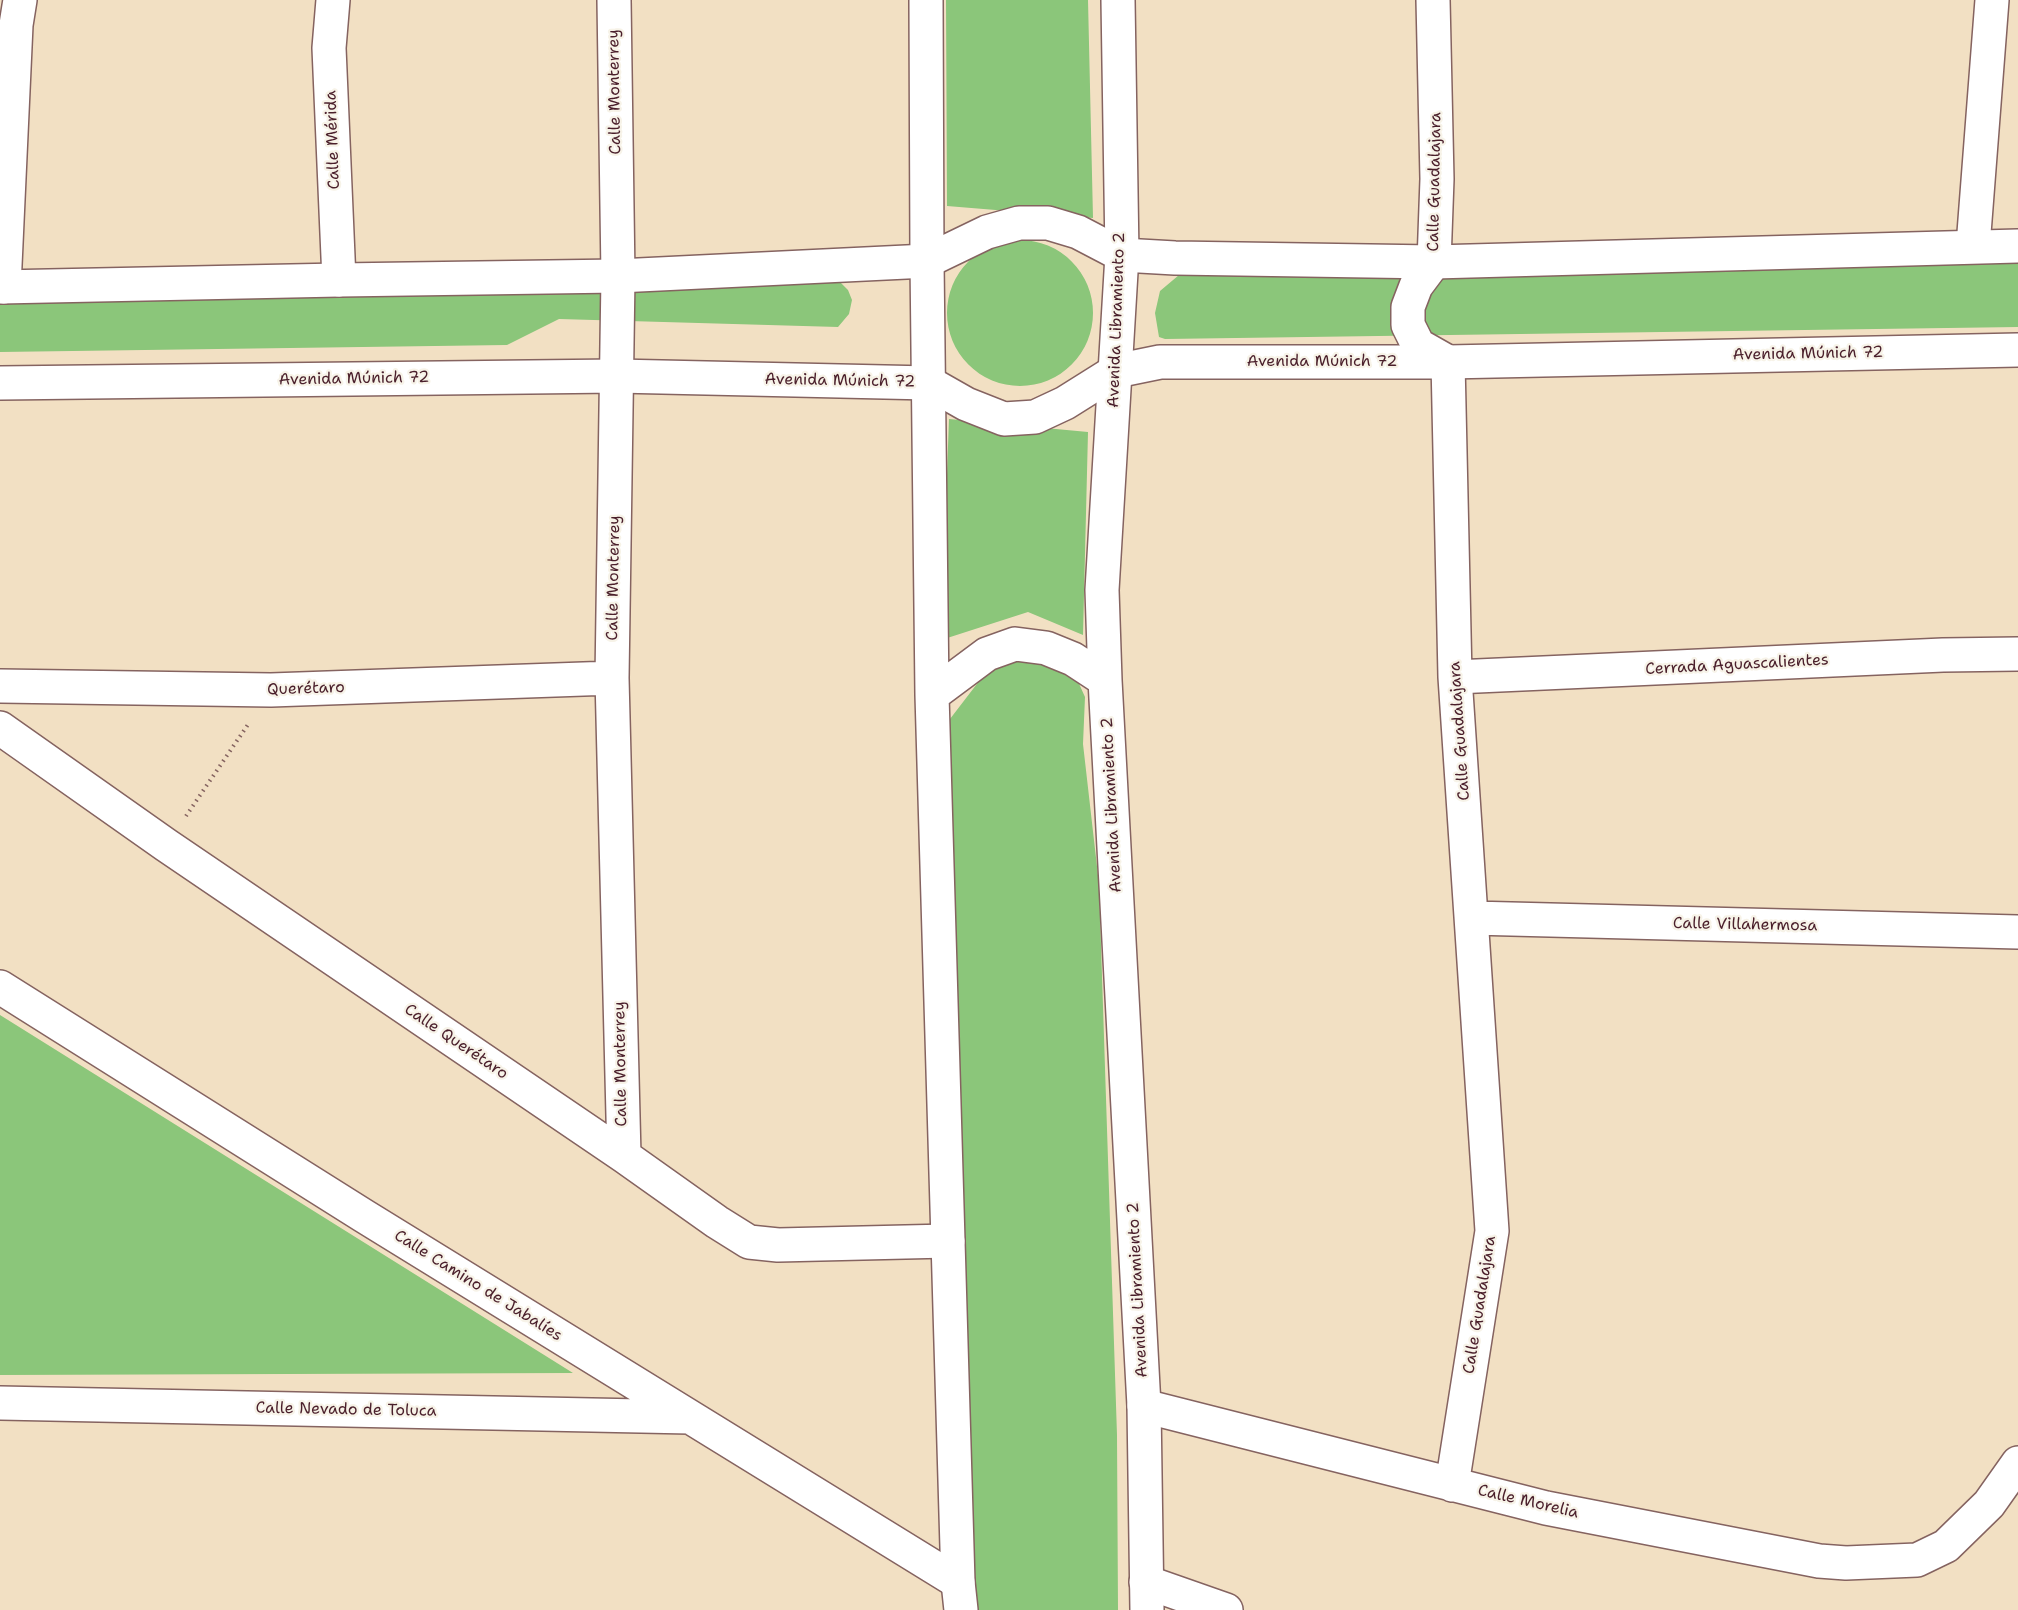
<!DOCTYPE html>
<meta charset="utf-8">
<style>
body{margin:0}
canvas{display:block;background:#f2e0c3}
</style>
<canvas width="2018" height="1610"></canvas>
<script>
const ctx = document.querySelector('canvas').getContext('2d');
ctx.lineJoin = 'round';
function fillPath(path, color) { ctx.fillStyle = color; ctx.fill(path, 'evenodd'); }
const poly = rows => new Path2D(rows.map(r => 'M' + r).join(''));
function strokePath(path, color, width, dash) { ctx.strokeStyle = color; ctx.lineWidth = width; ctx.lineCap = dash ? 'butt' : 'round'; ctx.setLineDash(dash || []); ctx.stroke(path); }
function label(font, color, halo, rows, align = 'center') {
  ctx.font = font + ' "Shantell Sans",sans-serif'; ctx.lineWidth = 4.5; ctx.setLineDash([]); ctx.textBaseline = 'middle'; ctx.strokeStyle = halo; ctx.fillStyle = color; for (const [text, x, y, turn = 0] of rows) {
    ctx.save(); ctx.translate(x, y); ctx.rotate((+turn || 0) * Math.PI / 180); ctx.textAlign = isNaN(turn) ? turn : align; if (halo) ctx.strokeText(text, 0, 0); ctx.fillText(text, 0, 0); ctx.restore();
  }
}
const green = poly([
 [946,0,1088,0,1093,218,947,206],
 '947 313a73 73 0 1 1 146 0a73 73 0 1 1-146 0Z',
 [2018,263,2018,327,1165,339,1159,337,1155,313,1160,291,1179,275],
 [834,276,848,290,852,300,849,314,838,327,559,319,507,345,0,352,0,291],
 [949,419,1088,432,1083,635,1028,612,941,640],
 [1024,652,1076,677,1085,697,1083,744,1099,884,1117,1435,1118,1610,964,1610,940,732,983,676],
 [0,1015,573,1373,0,1375]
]);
const path = poly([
 [186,816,249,723]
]);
const minor = poly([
 [333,0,329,48,339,280],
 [614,0,618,276,612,678,624,1156],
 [1433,0,1437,179,1434,262,1416,286,1408,307,1408,325,1418,345,1448,362,1455,677,1492,1231,1452,1485],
 [1973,246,1992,0],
 [4,287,16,25,20,0],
 [1455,677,1943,655,2018,654],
 [0,686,271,690,612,678],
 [0,728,166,845,624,1156,717,1222,749,1242,778,1245,948,1241],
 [1472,918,2018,932],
 [0,987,364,1216,958,1582],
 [0,1403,690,1417],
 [1144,1406,1546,1508,1819,1561,1846,1563,1917,1560,1946,1546,1989,1504,2018,1463],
 [1146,1582,1226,1610]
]);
const secondary = poly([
 [0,287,339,280,618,276,927,261,987,232,1019,223,1048,223,1078,232,1122,255,1175,258,1434,262,2018,246],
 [0,383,617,376,929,383,966,404,1004,419,1035,417,1065,403,1116,371,1160,362,1448,362,2018,350]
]);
const primary = poly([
 [926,0,927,261,932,695,958,1582,961,1610],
 [1118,0,1122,255,1102,590,1105,680,1144,1406,1147,1610],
 [932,695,987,654,1015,644,1046,648,1073,659,1105,680]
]);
const streetNames = [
 ["Calle Monterrey",615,92,-91],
 ["Calle Mérida",333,140,-92],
 ["Calle Guadalajara",1435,182,-89],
 ["Avenida Libramiento 2",1117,320,-88],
 ["Avenida Múnich 72",1808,354,-1],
 ["Avenida Múnich 72",1322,362],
 ["Avenida Múnich 72",354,379,-1],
 ["Avenida Múnich 72",840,381,1],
 ["Calle Monterrey",614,578,-89],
 ["Cerrada Aguascalientes",1737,665,-3],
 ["Querétaro",306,689,-2],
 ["Calle Guadalajara",1460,731,-94],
 ["Avenida Libramiento 2",1112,805,-93],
 ["Calle Villahermosa",1745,925,1],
 ["Calle Querétaro",456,1042,34],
 ["Calle Monterrey",621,1064,-91],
 ["Calle Camino de Jabalíes",478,1286,32],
 ["Avenida Libramiento 2",1138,1290,-93],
 ["Calle Guadalajara",1480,1305,-81],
 ["Calle Nevado de Toluca",346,1410,1],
 ["Calle Morelia",1528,1502,13]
];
fillPath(green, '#8bc67a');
strokePath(minor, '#856360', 36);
strokePath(secondary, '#856360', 36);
strokePath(primary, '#856360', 36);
strokePath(path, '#856360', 4, [1.5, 4.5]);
strokePath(minor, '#fff', 33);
strokePath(secondary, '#fff', 33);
strokePath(primary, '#fff', 33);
label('16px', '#4a1f2b', '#f7f3e8', streetNames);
</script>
